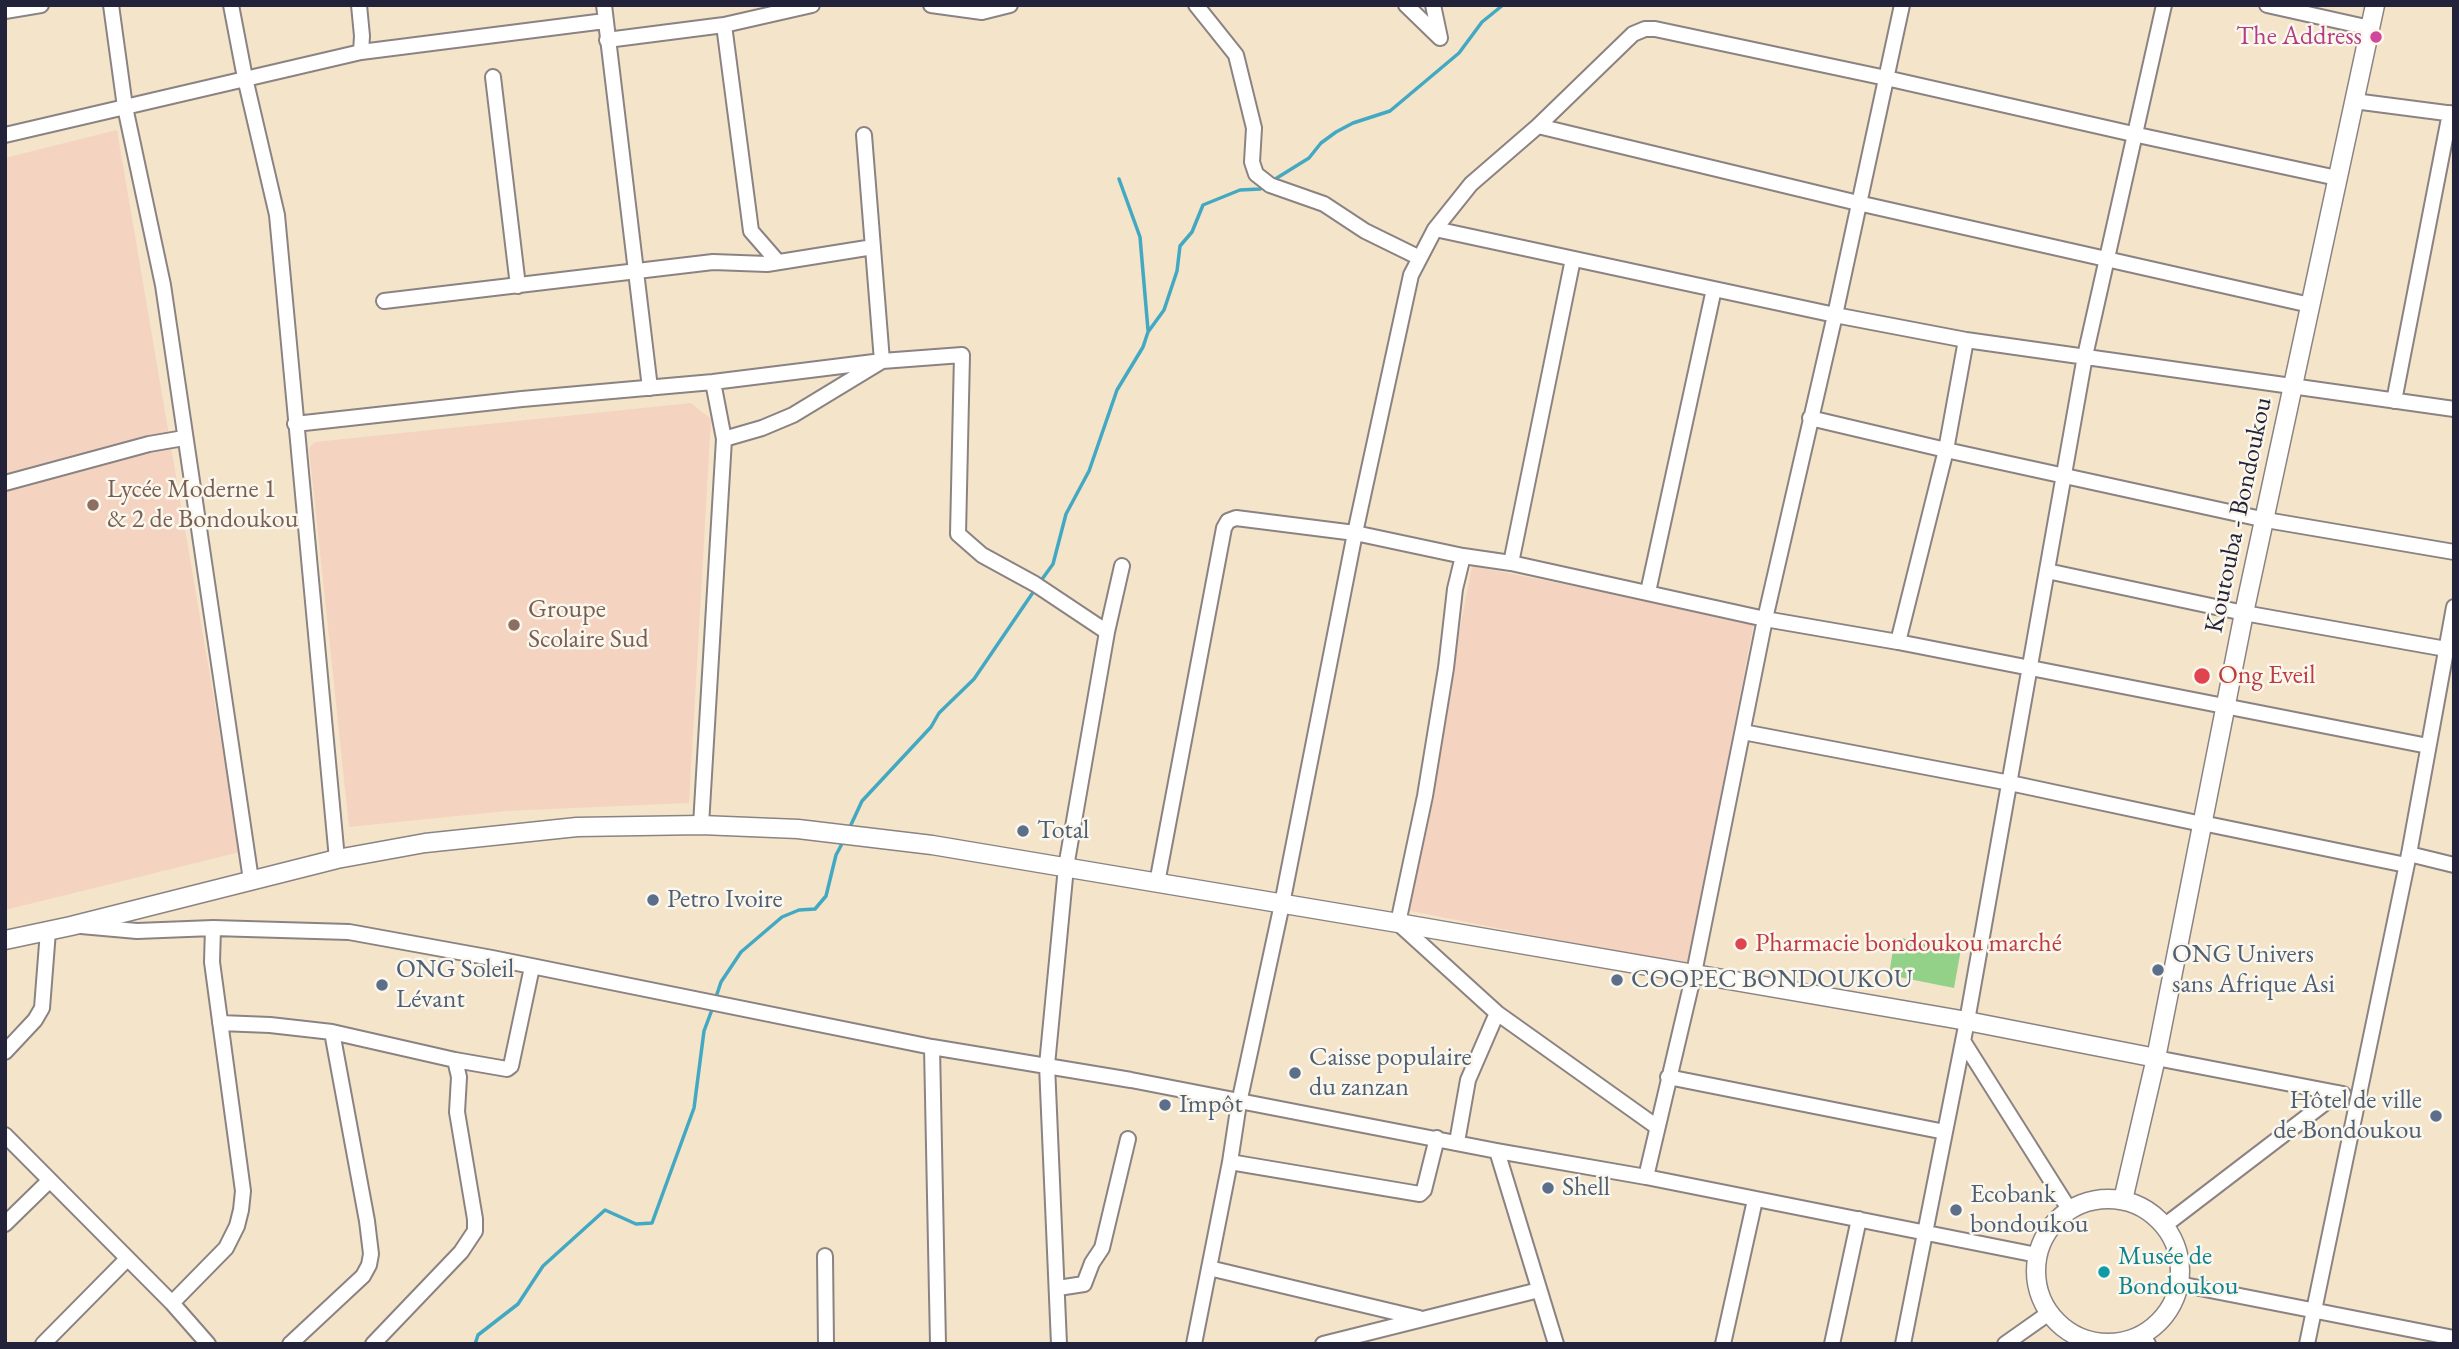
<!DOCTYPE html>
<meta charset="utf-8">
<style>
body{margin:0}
#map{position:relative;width:2459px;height:1349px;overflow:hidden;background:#f4e4ca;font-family:"EB Garamond",serif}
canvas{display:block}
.frame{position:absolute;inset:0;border:7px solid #22223b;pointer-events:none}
</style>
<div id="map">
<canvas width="2459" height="1349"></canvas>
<div class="frame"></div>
</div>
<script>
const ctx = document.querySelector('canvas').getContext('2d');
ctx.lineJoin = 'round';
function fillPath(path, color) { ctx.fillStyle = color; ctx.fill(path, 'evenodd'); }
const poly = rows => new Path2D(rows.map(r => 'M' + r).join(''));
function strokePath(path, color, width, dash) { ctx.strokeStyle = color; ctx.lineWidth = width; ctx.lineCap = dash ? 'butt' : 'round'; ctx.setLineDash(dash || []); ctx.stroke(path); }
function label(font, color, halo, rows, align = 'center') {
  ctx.font = font + ' "EB Garamond",serif'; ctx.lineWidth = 5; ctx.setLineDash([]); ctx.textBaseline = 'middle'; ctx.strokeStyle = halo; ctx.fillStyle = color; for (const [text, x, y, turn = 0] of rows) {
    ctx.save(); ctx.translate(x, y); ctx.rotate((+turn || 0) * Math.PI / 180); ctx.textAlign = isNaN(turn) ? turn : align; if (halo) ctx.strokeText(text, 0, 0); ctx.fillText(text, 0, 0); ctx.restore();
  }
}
const built = poly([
 [117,130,240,852,5,910,5,158],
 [691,403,711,419,689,803,506,811,349,827,309,448,315,442],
 [1472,566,1754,622,1688,966,1406,910]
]);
const green = poly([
 [1895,937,1961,949,1954,988,1889,975]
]);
const stream = poly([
 [1119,179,1140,237,1148,330],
 [1272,181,1309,158,1321,143,1336,132,1353,123,1390,111,1459,53,1482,22,1503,5],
 [1040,582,1053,564,1066,514,1089,471,1117,390,1143,347,1148,332,1164,310,1177,271,1180,246,1192,232,1203,205,1240,190,1260,189,1266,185],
 [849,829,862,801,931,727,939,713,974,679,1036,588],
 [715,1000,721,982,741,952,782,917,799,910,815,909,826,896,836,855,844,840],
 [475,1344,478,1335,518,1304,543,1266,605,1210,636,1224,652,1223,694,1108,704,1031,713,1007]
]);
const minor = poly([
 [111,5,125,107,163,285,251,880],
 [231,5,245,78,277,215,337,859],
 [359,5,362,36,361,52],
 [604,5,650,388],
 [931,5,982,12,1010,5],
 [1196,5,1236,55,1254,128,1252,162,1256,174,1270,185,1324,204,1365,231,1420,258],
 [1406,5,1440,38],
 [1433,5,1440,38],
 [2267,5,2370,28],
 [5,11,41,5],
 [724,25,751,231,778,262],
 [607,40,724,25,812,5],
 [493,77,518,286],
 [2354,101,2454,114],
 [1538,126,1633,34,1645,29,1655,29,1886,78,2133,134,2337,178],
 [5,135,361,52,605,21],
 [1435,229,1835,315,1966,340,2454,409],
 [384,301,713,262,767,264,873,247],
 [2394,401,2450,113],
 [1810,418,1946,450,2266,520,2454,552],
 [295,424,522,399,713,382,882,361,962,355,958,534,982,555,1035,584,1107,632],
 [724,439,762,428,793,415,882,361,864,135],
 [5,483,149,444,184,438],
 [1463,556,1455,589,1446,668,1425,796,1398,923,1497,1013,1657,1127],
 [1511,563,1573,259],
 [2047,571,2244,613,2446,649],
 [1648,592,1714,289],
 [1898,642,1946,450,1966,340],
 [1743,732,2010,783,2202,824],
 [2202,823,2406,865],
 [701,825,724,439,713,382],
 [2409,854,2454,865],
 [1157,883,1224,528,1228,521,1236,518,1355,533,1463,556,1511,563,1765,619,1898,642,2428,746],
 [81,926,137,931,213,928,349,932,492,958,932,1047,1131,1080,1497,1151,1646,1177,2037,1255],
 [220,1023,270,1025,332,1032,455,1060],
 [1963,1041,2069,1209],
 [932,1047,938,1344],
 [5,1052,35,1020,42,1008,48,931],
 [2156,1058,2343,1094],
 [1668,1077,1945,1132],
 [5,1135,172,1303,208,1344],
 [1457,1142,1468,1080,1497,1013],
 [1497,1151,1556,1344],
 [1230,1162,1420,1194,1424,1190,1437,1138],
 [1646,1177,1694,973,1765,619,1835,315,1902,5],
 [5,1224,49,1181],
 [2164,1226,2338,1093],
 [825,1256,826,1344],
 [1209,1268,1419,1318],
 [2179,1284,2454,1338],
 [1058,1288,1084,1284,1092,1263,1102,1248,1128,1139],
 [172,1303,226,1248,237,1226,241,1210,243,1191,212,962,213,928],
 [2142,1335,2148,1344],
 [43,1344,127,1259],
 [290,1344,363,1276,369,1265,371,1254,367,1221,332,1032],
 [373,1344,461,1252,475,1231,475,1219,457,1112,459,1077,455,1060,507,1069,511,1066,532,967],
 [1059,1344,1047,1065,1066,867,1107,632,1122,566],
 [1194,1344,1230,1162,1239,1103,1282,904,1355,533,1411,275,1435,229,1471,184,1538,126,1858,203,2310,305],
 [1323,1344,1539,1290],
 [1723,1344,1755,1200],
 [1832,1344,1859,1219],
 [1903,1344,1967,1021,2085,356,2164,5],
 [2005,1344,2049,1313],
 [2307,1344,2409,854,2454,607]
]);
const major = poly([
 [5,940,71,926,337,859,425,843,577,827,701,825,798,829,932,845,1398,923,1967,1021,2156,1058],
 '2036 1271a72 72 0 1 1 144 0a72 72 0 1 1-144 0Z',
 [2123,1200,2156,1058,2244,613,2375,5]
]);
const markers = [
 [2376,37,7,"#d1479c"],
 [93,505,7,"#8d6e63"],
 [514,625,7,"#8d6e63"],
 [2202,676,9,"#e0444e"],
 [1023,831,7,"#5c6f8a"],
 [653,900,7,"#5c6f8a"],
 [1741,944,7,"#e0444e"],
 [2158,970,7,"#5c6f8a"],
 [1617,980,7,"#5c6f8a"],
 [382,985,7,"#5c6f8a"],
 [1295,1073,7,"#5c6f8a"],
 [1165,1105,7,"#5c6f8a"],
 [2436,1116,7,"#5c6f8a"],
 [1548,1188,7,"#5c6f8a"],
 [1956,1210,7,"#5c6f8a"],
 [2104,1272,7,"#0f9aa8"]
];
const hotelNames = [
 ["The Address",2362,37]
];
const educationNames = [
 ["Lycée Moderne 1",107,490],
 ["& 2 de Bondoukou",107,520],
 ["Groupe",528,610],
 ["Scolaire Sud",528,640]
];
const streetNames = [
 ["Koutouba - Bondoukou",2239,515,-78]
];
const healthNames = [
 ["Ong Eveil",2218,676],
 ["Pharmacie bondoukou marché",1755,944]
];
const serviceNames = [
 ["Total",1037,831],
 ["Petro Ivoire",667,900],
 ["ONG Univers",2172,955],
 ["sans Afrique Asi",2172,985],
 ["ONG Soleil",396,970],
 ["Lévant",396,1000],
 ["COOPEC BONDOUKOU",1631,980],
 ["Caisse populaire",1309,1058],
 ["du zanzan",1309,1088],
 ["Hôtel de ville",2422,1101,"right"],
 ["de Bondoukou",2422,1131,"right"],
 ["Impôt",1179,1105],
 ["Shell",1562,1188],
 ["Ecobank",1970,1195],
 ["bondoukou",1970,1225]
];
const cultureNames = [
 ["Musée de",2118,1257],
 ["Bondoukou",2118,1287]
];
fillPath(built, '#f4d3c0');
fillPath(green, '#92d187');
strokePath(stream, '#43a9c3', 3.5);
strokePath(minor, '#8b8382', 18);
strokePath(major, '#8b8382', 21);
strokePath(minor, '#fff', 14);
strokePath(major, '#fff', 18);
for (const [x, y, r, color] of markers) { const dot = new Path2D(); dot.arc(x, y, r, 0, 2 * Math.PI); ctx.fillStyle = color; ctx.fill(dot); strokePath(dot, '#fbf7ec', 2.5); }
label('26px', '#b23c85', '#fbf7ec', hotelNames, 'right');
label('26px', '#785e54', '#fbf7ec', educationNames, 'left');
label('26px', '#22223b', '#fbf7ec', streetNames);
label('26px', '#be3a42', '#fbf7ec', healthNames, 'left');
label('26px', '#4e5e75', '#fbf7ec', serviceNames, 'left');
label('26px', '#0d838f', '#fbf7ec', cultureNames, 'left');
</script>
